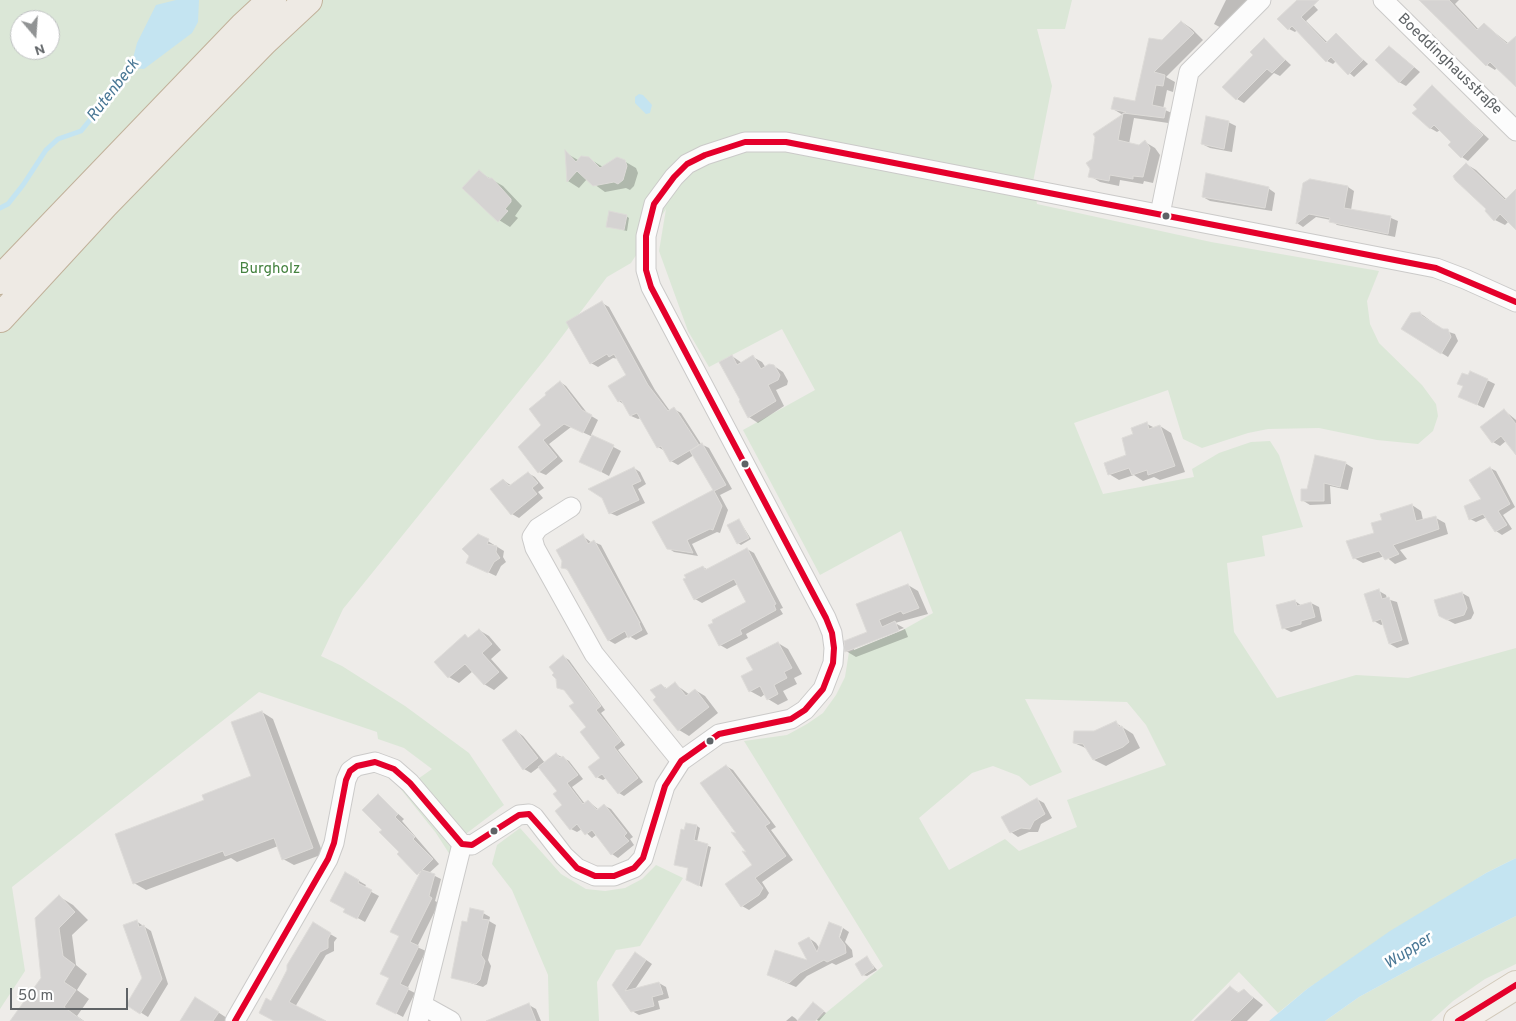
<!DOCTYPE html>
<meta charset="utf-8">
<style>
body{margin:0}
#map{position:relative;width:1516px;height:1021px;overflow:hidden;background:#eeece9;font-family:Overpass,sans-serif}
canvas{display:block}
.north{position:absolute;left:10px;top:10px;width:50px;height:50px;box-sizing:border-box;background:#fff;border:1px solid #bfc1c2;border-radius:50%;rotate:162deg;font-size:14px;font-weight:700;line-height:20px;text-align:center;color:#5f6366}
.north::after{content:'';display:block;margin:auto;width:18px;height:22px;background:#919394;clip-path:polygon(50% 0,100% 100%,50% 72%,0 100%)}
.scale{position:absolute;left:10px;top:988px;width:118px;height:22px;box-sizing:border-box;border:2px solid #5f6366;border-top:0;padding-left:6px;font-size:15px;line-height:18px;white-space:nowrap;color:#5f6366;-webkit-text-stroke:4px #fff;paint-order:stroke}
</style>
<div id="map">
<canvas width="1516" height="1021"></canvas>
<div class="north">N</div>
<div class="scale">50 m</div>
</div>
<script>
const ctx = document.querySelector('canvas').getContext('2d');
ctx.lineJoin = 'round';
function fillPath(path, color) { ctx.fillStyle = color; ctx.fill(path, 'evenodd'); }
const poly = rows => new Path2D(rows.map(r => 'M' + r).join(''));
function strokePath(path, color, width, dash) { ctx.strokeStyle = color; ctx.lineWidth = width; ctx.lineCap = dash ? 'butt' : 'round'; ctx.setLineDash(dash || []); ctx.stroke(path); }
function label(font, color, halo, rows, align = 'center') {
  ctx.font = font + ' Overpass,sans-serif'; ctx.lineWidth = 5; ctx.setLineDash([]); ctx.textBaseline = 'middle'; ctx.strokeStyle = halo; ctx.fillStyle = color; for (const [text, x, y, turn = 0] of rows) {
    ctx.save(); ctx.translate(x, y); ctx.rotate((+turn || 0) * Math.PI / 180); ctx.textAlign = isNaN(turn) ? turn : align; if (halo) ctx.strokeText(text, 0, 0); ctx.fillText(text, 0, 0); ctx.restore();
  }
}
const green = poly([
 [0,0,1072,0,1065,29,1037,29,1052,86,1033,182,1037,204,1211,242,1379,271,1367,301,1370,324,1379,343,1422,385,1436,404,1438,416,1433,431,1418,444,1377,440,1319,428,1268,429,1248,433,1202,448,1183,439,1168,390,1074,423,1103,494,1194,477,1192,469,1219,453,1251,442,1270,441,1279,455,1303,527,1262,536,1265,556,1227,563,1234,632,1277,698,1356,675,1408,678,1516,648,1516,858,1486,873,1307,989,1278,1013,1239,972,1191,1021,816,1021,883,966,744,741,787,735,807,724,823,713,836,695,845,677,849,652,901,631,933,613,901,531,820,575,743,430,815,390,782,329,709,367,688,331,659,251,666,209,631,263,607,277,545,359,343,609,321,656,342,666,405,706,469,753,504,805,467,833,452,858,436,833,395,782,408,786,432,769,404,748,378,739,377,732,259,692,12,887,25,971,0,1009],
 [20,20,50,20,50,50,20,50],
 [1025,699,1127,702,1146,725,1166,765,1067,800,1077,827,1019,851,1005,839,949,870,919,818,972,773,993,766,1019,776,1030,786,1062,772],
 [520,828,561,874,586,889,605,891,625,888,642,879,656,865,683,878,640,946,616,950,597,982,599,1021,549,1021,548,975,512,890,492,864,497,845],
 [1516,916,1516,964,1485,979,1453,1001,1431,1021,1325,1021,1359,997,1416,966]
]);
const water = poly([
 [176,0,199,0,198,22,192,33,144,69,133,68,132,62,137,43,156,5],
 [639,94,643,95,652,105,650,113,646,114,635,103,635,97],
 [1516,858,1516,916,1416,966,1359,997,1325,1021,1269,1021,1307,989,1390,931,1486,873]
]);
const shadow = poly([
 [1226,0,1256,0,1227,31,1214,24],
 [1299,0,1309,0,1318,10,1306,21,1328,43,1336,35,1368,64,1354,77,1336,61,1333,64,1327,61,1297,30,1295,32,1289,29],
 [1420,0,1459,0,1455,4,1479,30,1484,24,1509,44,1516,42,1516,85,1497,67,1495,70,1487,65],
 [1182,22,1192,29,1203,40,1166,77,1175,82,1173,92,1167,90,1163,109,1176,115,1175,124,1134,118,1129,144,1139,146,1145,142,1155,148,1160,155,1153,183,1144,181,1143,184,1120,180,1119,186,1100,182,1090,176,1097,136,1095,134,1123,115,1113,109,1136,103,1162,41],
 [1264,40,1291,65,1280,76,1274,73,1244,103,1237,99],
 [1390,47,1420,72,1406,86,1399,82],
 [1432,87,1489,139,1468,161,1462,157,1452,142,1440,130,1437,132,1430,128,1418,109],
 [1228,122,1236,126,1232,152,1210,148,1202,144],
 [566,153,578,160,588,158,603,167,624,161,636,168,638,173,634,186,630,190,626,188,605,192,587,179,579,188,568,181],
 [1466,164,1476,170,1507,200,1516,193,1516,226,1510,220,1505,225,1495,220],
 [479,172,503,186,522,206,515,216,518,218,510,227,499,220],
 [1305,184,1348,187,1354,191,1351,210,1391,218,1398,221,1395,237,1337,225,1331,220,1316,217,1303,227,1297,223],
 [1268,188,1275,193,1272,211,1210,201,1203,197],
 [626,216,629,218,627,231,607,226],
 [602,303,609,307,655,390,670,411,674,409,681,413,701,444,709,448,732,489,720,495,728,510,720,533,717,532,692,544,698,556,674,552,668,548,714,490,694,455,678,465,671,461,665,451,658,447,641,418,638,419,631,416,625,405,619,401,628,376,619,359,613,358,598,367,591,363],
 [1420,313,1443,330,1455,334,1458,341,1448,357,1403,329],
 [732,356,742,363,753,357,762,362,766,368,774,366,783,372,788,381,787,385,776,390,784,406,758,423,749,417],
 [1487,380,1495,384,1484,408,1467,400],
 [560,382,566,386,588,414,598,420,591,435,621,451,609,476,588,465,593,437,571,427,549,444,563,461,546,475,539,472,543,425,548,396],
 [1504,410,1516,420,1516,453,1506,441,1500,446,1493,442],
 [1147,424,1155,428,1160,426,1171,433,1185,472,1160,480,1154,477,1143,481,1134,475,1119,480,1109,474,1128,455,1134,435],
 [1345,463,1353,468,1348,490,1330,486,1331,504,1310,505,1302,500,1308,490],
 [634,468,640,472,646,484,638,489,645,503,617,516,610,513],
 [1490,468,1496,471,1515,507,1503,515,1512,529,1502,535,1496,531,1487,517,1476,522,1470,519,1483,499],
 [528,473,535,477,544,488,538,492,543,498,519,518,512,514,503,480,512,486],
 [1412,505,1421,511,1423,520,1436,518,1445,523,1448,534,1400,550,1407,559,1395,564,1385,556,1363,563,1354,558,1383,521],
 [739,520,751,539,741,545,738,543],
 [478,535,504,551,503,557,506,562,501,566,496,576,475,566],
 [583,536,592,543,594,542,601,545,648,634,636,640,629,636,615,644,608,640,569,571,563,567],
 [747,549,754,553,783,608,780,609,783,614,746,634,748,638,727,649,720,645,748,602,738,584,702,603,695,599,703,567,708,570],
 [908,585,918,591,928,614,895,623,904,628,854,647,854,650,905,629,908,637,856,657,846,651,869,633,858,605],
 [1379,591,1386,595,1387,599,1397,602,1409,644,1397,648,1390,644,1384,624,1381,625,1374,621],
 [1462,593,1469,597,1474,613,1471,619,1455,624,1440,616],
 [1295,601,1302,606,1311,603,1319,607,1322,621,1291,632,1283,628],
 [479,630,489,636,501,650,491,659,508,678,494,690,484,684,473,671,459,683,449,677,435,662,465,636,470,638],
 [778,643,788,649,802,674,794,678,797,684,783,691,788,700,778,705,768,699,765,694,761,697,750,691,754,670],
 [564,657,569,660,605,710,601,713,625,745,618,750,643,782,624,796,619,793,606,778,603,780,597,777,602,758,575,703,566,691,557,687,559,681,551,668],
 [675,684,690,695,695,690,705,696,718,713,689,736,679,730,655,700,661,685,668,689],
 [262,712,273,719,323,854,294,865,283,859,278,846,237,862,231,858,146,890,134,883,205,801,252,777],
 [1116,723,1133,734,1140,748,1106,766,1094,760,1088,749,1074,743],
 [516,731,523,736,545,763,556,754,569,761,583,779,572,787,585,804,588,801,599,810,605,806,611,809,633,837,630,839,634,845,618,858,612,854,596,835,592,838,582,829,577,832,571,829,559,792,539,767,531,773,524,769],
 [726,766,733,770,776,827,771,830,793,860,762,882,769,893,766,898,749,910,742,906,754,865],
 [378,796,404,819,402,821,439,864,429,873,441,879,435,901,439,903,417,947,426,951,407,989,415,993,403,1017,384,1007,400,936,420,875,383,830],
 [1037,799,1044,803,1052,818,1041,824,1038,832,1029,832,1018,837,1011,832],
 [697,826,700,828,697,842,711,847,702,887,687,879,689,868,675,864],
 [359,881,366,885,364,888,379,896,365,922,345,911],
 [60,897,73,905,88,920,72,935,76,965,87,974,77,990,89,999,77,1016,84,1021,12,1021,43,978],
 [483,913,490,917,489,921,496,925,488,960,491,966,487,984,483,987,452,977,467,924],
 [136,921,151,931,168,984,148,1017,127,1004,144,978],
 [313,924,337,938,334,942,334,951,326,955,295,1007,322,1021,276,1021,272,1003],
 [843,928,849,932,845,942,852,950,853,957,836,965,832,963,807,976,796,987,768,975,809,963,809,938,816,943,820,949,838,943],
 [642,957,652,964,635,989,659,983,666,987,669,998,658,1001,660,1009,639,1015,632,1011,613,985],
 [867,958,877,970,867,976,863,975],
 [1230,988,1240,993,1244,990,1263,1005,1247,1021,1195,1021],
 [207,1005,230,1020,229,1021,181,1021],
 [529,1005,536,1009,541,1021,488,1021],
 [816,1005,826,1013,819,1021,816,1019],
 [792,1016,795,1018,798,1021,786,1021]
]);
const stream = poly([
 [0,208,8,204,23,185,46,150,58,139,81,131,112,93,124,73,136,63]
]);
const building = poly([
 [1297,0,1319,0,1301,17,1326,43,1336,33,1363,60,1348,75,1331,57,1326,62,1292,26,1288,30,1277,19,1297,0],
 [1419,0,1449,0,1477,30,1484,23,1507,44,1516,36,1516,87,1490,62,1486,66,1419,0],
 [1181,21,1194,33,1154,72,1165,75,1163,86,1156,85,1152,105,1166,108,1164,118,1123,113,1118,140,1139,145,1145,140,1150,148,1143,177,1133,176,1133,179,1110,175,1109,181,1088,177,1090,169,1086,163,1092,159,1095,137,1093,134,1126,112,1111,109,1114,97,1135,101,1149,38,1162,40,1181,21],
 [1264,38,1285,60,1272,73,1267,69,1236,100,1222,87,1253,55,1250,52,1264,38],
 [1389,46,1414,67,1399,83,1375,60,1389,46],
 [1432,85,1483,135,1461,158,1448,145,1451,142,1434,125,1430,129,1412,113,1417,109,1413,105,1432,85],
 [1206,116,1229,121,1224,149,1201,144,1206,116],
 [565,150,576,162,581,156,589,157,600,168,617,157,625,160,627,166,623,180,618,184,614,182,593,186,577,171,567,182,565,150],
 [1466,163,1505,200,1516,189,1516,230,1500,214,1494,221,1485,211,1486,209,1455,180,1453,176,1466,163],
 [479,170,488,178,492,178,511,199,511,202,505,209,508,211,498,222,462,188,479,170],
 [1206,173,1269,187,1265,208,1202,197,1206,173],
 [1310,179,1348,186,1344,208,1391,216,1388,234,1329,222,1330,218,1309,214,1296,224,1303,183,1310,179],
 [609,211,627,215,624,230,606,227,609,211],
 [602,301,648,385,668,411,674,407,699,445,670,462,661,446,657,448,637,413,630,416,621,400,618,402,608,386,626,375,614,354,609,357,607,354,590,364,566,322,602,301],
 [1420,312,1422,316,1443,329,1448,329,1451,337,1441,354,1401,329,1411,313,1420,312],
 [732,355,737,365,753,355,761,369,769,364,774,365,780,375,778,380,768,385,776,401,748,418,739,401,740,400,719,362,732,355],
 [1470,371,1488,379,1477,405,1458,397,1463,386,1457,384,1462,373,1468,375,1470,371],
 [560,381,582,410,592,415,583,433,564,424,543,440,557,457,538,473,518,447,541,425,529,409,546,395,545,393,560,381],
 [1504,409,1516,424,1516,455,1501,436,1492,443,1480,427,1504,409],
 [1147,422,1149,429,1160,425,1175,466,1148,475,1147,470,1132,475,1129,468,1108,475,1104,463,1126,455,1122,438,1133,434,1131,428,1147,422],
 [592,435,614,445,601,472,579,462,592,435],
 [702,443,726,485,714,491,722,506,713,530,710,529,687,540,693,553,667,549,652,522,713,490,690,451,702,443],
 [1315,455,1346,462,1340,487,1324,483,1324,501,1301,501,1301,489,1307,489,1315,455],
 [634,467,641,481,632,485,639,500,609,514,602,498,588,489,634,467],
 [1490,467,1510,504,1498,511,1507,525,1495,532,1483,514,1469,520,1464,506,1481,499,1469,480,1490,467],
 [528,472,538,483,532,488,537,494,511,515,490,489,503,479,509,486,528,472],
 [1412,504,1416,521,1436,516,1439,529,1393,545,1399,554,1385,560,1379,551,1353,559,1346,541,1374,533,1371,523,1382,520,1380,514,1412,504],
 [739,519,749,538,737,544,727,525,739,519],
 [478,534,489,539,487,544,497,546,496,552,500,558,494,562,488,573,466,563,469,556,462,549,478,534],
 [583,534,588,544,594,540,640,623,639,623,642,630,628,638,625,631,608,641,567,569,561,568,562,561,556,550,583,534],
 [747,548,776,604,774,605,776,610,740,630,742,634,719,646,708,625,713,623,712,620,746,602,734,579,694,600,683,579,686,578,684,575,703,566,705,570,747,548],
 [908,584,919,608,903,614,901,611,879,620,882,627,895,621,899,631,845,652,844,641,867,632,856,604,908,584],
 [1379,589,1382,599,1389,597,1402,640,1389,644,1381,619,1373,622,1364,594,1379,589],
 [1462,592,1467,608,1464,615,1447,620,1439,616,1434,600,1462,592],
 [1295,600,1297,606,1311,602,1315,617,1301,621,1301,624,1282,629,1276,605,1295,600],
 [479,629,492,644,482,653,499,672,484,685,465,664,448,678,434,662,465,634,468,638,479,629],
 [778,642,792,668,784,672,787,678,774,685,778,694,767,700,760,686,749,692,741,676,753,670,746,658,778,642],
 [563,655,601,706,596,710,621,741,614,747,638,778,618,794,602,774,596,778,588,767,600,758,580,732,586,727,569,706,574,703,564,690,557,688,556,679,552,675,554,673,549,667,563,655],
 [675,682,686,696,695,689,709,707,678,731,653,700,656,697,650,690,661,684,666,689,675,682],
 [262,711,313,848,282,860,274,838,225,856,223,851,133,884,115,834,204,800,202,795,251,776,231,722,262,711],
 [1116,721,1119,727,1122,726,1129,742,1123,747,1093,760,1083,744,1073,743,1074,731,1094,731,1116,721],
 [516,730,538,758,523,770,502,740,516,730],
 [556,753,560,758,563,756,578,775,567,783,583,804,588,800,597,810,604,804,627,833,624,836,629,841,611,855,592,830,585,835,577,824,570,830,555,811,562,805,553,794,557,791,538,767,556,753],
 [726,765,770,823,765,826,786,856,755,878,763,888,759,895,741,907,725,884,752,865,742,851,746,852,731,832,736,833,700,783,726,765],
 [378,794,398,814,395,817,415,837,413,839,433,859,422,870,435,874,429,896,432,898,410,942,419,946,400,984,409,988,396,1014,376,1004,389,978,380,974,399,936,390,932,421,871,417,875,397,854,399,852,379,832,382,830,362,810,378,794],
 [1037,798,1045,814,1034,821,1030,829,1021,828,1010,833,1001,817,1037,798],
 [686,823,697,825,694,840,708,844,699,886,686,880,688,868,674,865,681,829,684,830,686,823],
 [345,872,359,880,358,883,372,890,357,919,343,912,345,909,330,901,345,872],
 [59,895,75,912,59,928,63,956,75,965,64,982,76,990,64,1007,83,1021,10,1021,41,978,35,918,59,895],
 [470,908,484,911,482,919,489,920,481,955,485,961,480,980,476,984,451,978,462,921,467,922,470,908],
 [137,920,139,927,144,925,162,979,140,1014,126,1005,142,978,123,925,137,920],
 [313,922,331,933,328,939,328,948,320,952,289,1002,326,1021,274,1021,259,1013,266,998,271,1001,287,970,287,965,313,922],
 [829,922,842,927,839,937,845,945,846,953,827,962,824,960,800,973,789,983,767,975,775,950,807,960,798,943,809,937,817,952,829,922],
 [635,952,646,960,625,991,659,982,663,994,652,997,654,1006,631,1012,612,985,635,952],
 [867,956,874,968,862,976,855,964,867,956],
 [1230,986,1238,993,1244,989,1253,998,1230,1021,1194,1021,1230,986],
 [195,997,219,1012,213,1021,180,1021,195,997],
 [813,1002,824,1011,815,1021,797,1021,813,1002],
 [529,1003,536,1021,486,1021,529,1003]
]);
const street = poly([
 [1383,0,1516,131],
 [1160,214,1189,72,1261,0],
 [571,507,538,528,532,537,535,548,594,654,681,761],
 [424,1006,451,1021],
 [235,1021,328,859,334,843,346,780,350,771,357,766,375,762,394,769,410,783,462,844,472,845,519,815,529,814,534,817,564,856,577,868,595,876,614,876,634,868,643,858,665,786,681,761,719,734,791,719,805,710,823,689,833,663,834,648,832,633,826,618,651,287,646,270,646,236,654,204,674,177,687,164,705,155,745,142,786,142,1436,268,1465,279,1516,302],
 [418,1021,462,844]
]);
const primary = poly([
 [1458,1021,1516,985]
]);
const highway = poly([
 [0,280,244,26,272,0],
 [0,318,104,205,264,41,308,0]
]);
const bus1 = poly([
 [235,1021,328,859,334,843,346,780,350,771,357,766,375,762,394,769,410,783,462,844,472,845,519,815,529,814,577,868,595,876,614,876,634,868,643,858,665,786,681,761,719,734,791,719,805,710,823,689,833,663,834,648,832,633,826,618,651,287,646,270,646,236,654,204,674,177,687,164,705,155,745,142,786,142,1436,268,1516,302],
 [1458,1021,1516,985]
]);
const markers = [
 [1166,216,4.5,"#5f6366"],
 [745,464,4.5,"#5f6366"],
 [710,741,4.5,"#5f6366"],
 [494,831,4.5,"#5f6366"]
];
const streetNames = [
 ["Boeddinghausstraße",1449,65,44]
];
const parkNames = [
 ["Burgholz",270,270]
];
const waterNames = [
 ["Rutenbeck",114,91,-52],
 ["Wupper",1409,952,-33]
];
fillPath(green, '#dbe7d7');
fillPath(water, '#c4e4f1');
fillPath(shadow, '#0003');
strokePath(stream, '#c4e4f1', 5);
fillPath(building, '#d5d3d2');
strokePath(building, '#dddbd8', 1);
strokePath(street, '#cbcac9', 21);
strokePath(primary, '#d2c9ba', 30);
strokePath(highway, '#c1b19a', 30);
strokePath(street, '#fcfcfc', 19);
strokePath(primary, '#f2efea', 28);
strokePath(highway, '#eeeae4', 28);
strokePath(bus1, '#e4002b', 6);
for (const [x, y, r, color] of markers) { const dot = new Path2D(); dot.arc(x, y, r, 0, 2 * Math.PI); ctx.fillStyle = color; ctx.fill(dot); strokePath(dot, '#fff', 2); }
label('15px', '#5f6366', '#fff', streetNames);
label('15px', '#468341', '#fff', parkNames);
label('italic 16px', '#497795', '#fff', waterNames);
</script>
